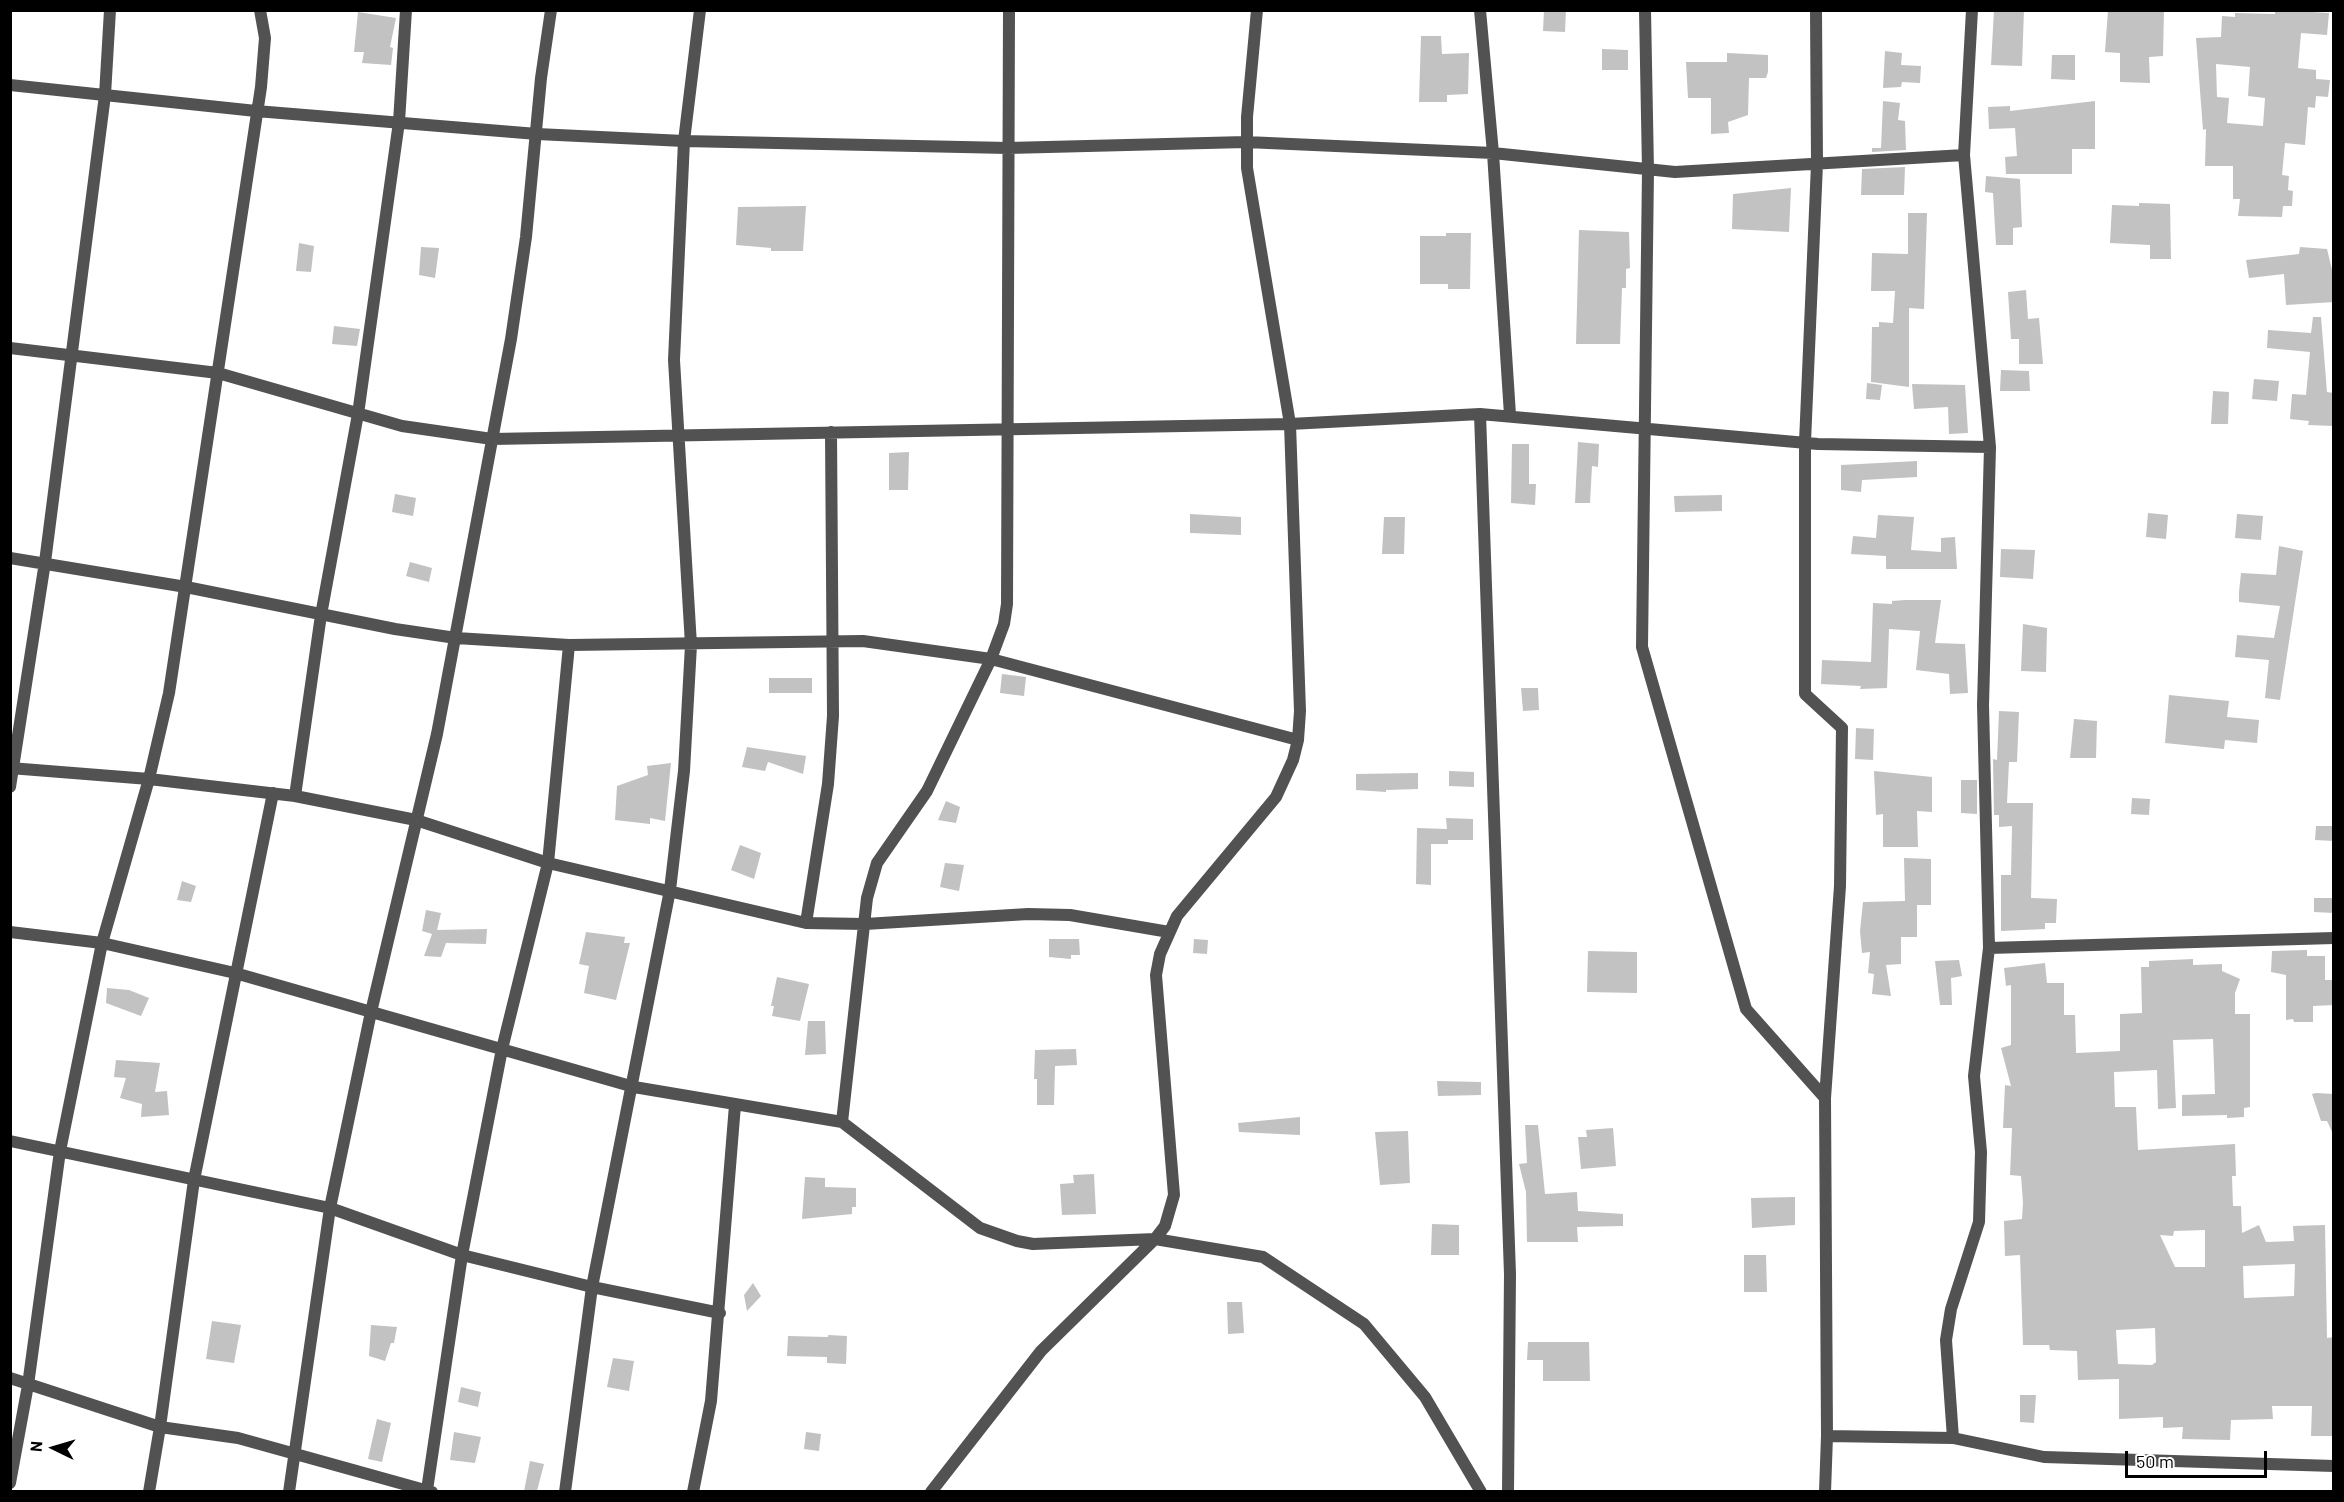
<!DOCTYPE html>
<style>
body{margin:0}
#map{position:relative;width:2344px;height:1502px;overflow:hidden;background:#fff;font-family:Barlow,sans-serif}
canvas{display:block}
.frame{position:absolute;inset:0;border:12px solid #000;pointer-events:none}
.north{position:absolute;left:24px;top:1418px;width:60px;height:60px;-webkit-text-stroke:4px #fff;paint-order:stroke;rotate:275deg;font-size:16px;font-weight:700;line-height:24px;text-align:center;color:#000}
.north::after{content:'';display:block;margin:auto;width:21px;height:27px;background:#000;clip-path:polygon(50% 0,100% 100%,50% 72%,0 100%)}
.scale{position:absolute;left:2125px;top:1451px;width:142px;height:27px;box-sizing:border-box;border:3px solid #000;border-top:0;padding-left:8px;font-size:18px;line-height:21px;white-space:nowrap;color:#000;-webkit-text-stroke:4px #fff;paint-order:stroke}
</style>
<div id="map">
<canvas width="2344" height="1502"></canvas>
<div class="frame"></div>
<div class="north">N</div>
<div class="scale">50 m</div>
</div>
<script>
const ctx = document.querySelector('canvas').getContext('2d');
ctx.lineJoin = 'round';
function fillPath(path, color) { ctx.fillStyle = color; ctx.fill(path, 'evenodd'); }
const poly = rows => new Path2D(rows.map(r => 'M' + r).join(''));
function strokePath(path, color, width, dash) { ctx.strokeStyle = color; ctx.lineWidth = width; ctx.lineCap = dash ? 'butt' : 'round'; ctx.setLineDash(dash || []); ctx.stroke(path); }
const building = poly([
 [1544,10,1566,10,1565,32,1543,31],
 [1994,10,2024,10,2022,66,1991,65],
 [2108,10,2164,10,2163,56,2149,57,2150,83,2120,82,2120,53,2105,52],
 [2275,10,2329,13,2327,35,2301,33,2298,68,2316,70,2316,79,2330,80,2328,97,2316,96,2315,108,2308,107,2305,145,2285,143,2282,175,2289,176,2288,190,2293,191,2292,206,2283,206,2282,217,2238,216,2240,199,2233,199,2233,166,2205,166,2206,129,2203,130,2196,38,2221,37,2222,16,2235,17,2235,13,2275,14],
 [2216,64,2250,67,2248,96,2265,98,2263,126,2227,123,2229,98,2217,97],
 [358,12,396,18,390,47,393,48,391,65,362,63,364,52,354,52],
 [1421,36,1441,36,1442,54,1469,53,1468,94,1447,95,1447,102,1419,102],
 [1602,49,1628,50,1628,70,1602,70],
 [1885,51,1902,53,1901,65,1921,66,1920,83,1902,82,1901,87,1883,88],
 [1727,53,1768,55,1768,72,1766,78,1749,78,1748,115,1728,122,1729,133,1711,134,1711,98,1688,98,1686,62,1727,62],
 [2052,55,2075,55,2075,80,2051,79],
 [1883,101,1900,103,1898,120,1905,121,1906,150,1872,152,1872,148,1881,148],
 [2095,101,2095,149,2072,149,2072,174,2006,174,2005,157,2017,156,2015,128,1989,129,1988,107,2010,106,2010,111],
 [1905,167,1904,195,1861,195,1862,169],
 [1986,176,2020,179,2022,227,2013,228,2013,245,1996,245,1993,193,1985,192],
 [1791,188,1789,232,1732,229,1733,194],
 [2139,203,2170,204,2171,259,2150,259,2150,245,2110,243,2112,205,2139,206],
 [806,206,803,251,771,251,771,248,736,245,738,207],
 [1908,213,1927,213,1924,309,1909,308,1909,387,1871,382,1872,327,1879,327,1879,322,1893,323,1895,291,1871,291,1872,253,1908,254],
 [1579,230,1629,232,1630,268,1626,269,1626,288,1622,288,1620,344,1576,344],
 [1446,233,1471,233,1470,289,1448,289,1448,284,1420,284,1420,236,1446,236],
 [299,243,314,246,311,272,296,271],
 [421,247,439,248,435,278,419,275],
 [2300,247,2327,249,2334,278,2334,302,2286,305,2284,274,2249,278,2246,260,2299,254],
 [2026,290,2028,319,2039,318,2043,364,2019,364,2019,339,2011,339,2008,292],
 [2313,317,2321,317,2327,392,2334,393,2334,426,2308,425,2309,421,2290,419,2292,394,2306,395,2310,352,2267,348,2268,330,2311,333],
 [334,326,360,329,357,346,332,344],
 [2001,370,2029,371,2030,391,2000,391],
 [2254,379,2279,381,2277,401,2252,399],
 [1867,383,1882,385,1880,400,1866,399],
 [1912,384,1965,385,1968,433,1949,434,1948,407,1914,409],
 [2213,391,2229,392,2228,424,2211,424],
 [1578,442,1599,444,1598,467,1592,466,1590,503,1575,503],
 [1512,444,1529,444,1529,484,1536,484,1535,505,1511,503],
 [909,452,908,490,889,490,889,453],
 [1917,461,1917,477,1862,480,1861,492,1841,490,1841,465],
 [395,494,416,498,413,516,392,512],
 [1722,495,1722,511,1675,512,1674,496],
 [2148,513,2168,515,2166,539,2146,537],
 [1190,514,1241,517,1241,535,1190,533],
 [2237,514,2263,516,2261,540,2235,538],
 [1878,515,1914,517,1911,550,1941,552,1941,538,1955,537,1957,569,1886,569,1886,556,1851,554,1853,536,1876,538],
 [1384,517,1405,517,1404,554,1382,554],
 [2279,546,2303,551,2280,700,2265,698,2269,660,2235,657,2237,635,2274,638,2280,606,2239,602,2239,592,2241,573,2276,575],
 [2001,549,2035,550,2033,579,2000,577],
 [410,562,432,568,429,582,406,576],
 [1905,600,1941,600,1935,643,1965,644,1968,693,1950,694,1949,674,1916,670,1920,631,1889,629,1887,688,1860,689,1861,686,1821,684,1822,660,1871,662,1873,603,1892,604,1892,601],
 [2023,624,2047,628,2046,672,2021,671],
 [1002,674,1026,677,1024,696,1000,693],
 [769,678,812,678,812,693,769,693],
 [1521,688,1538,688,1539,710,1523,711],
 [2169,695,2229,701,2227,717,2259,720,2257,743,2225,740,2224,749,2165,743],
 [1999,711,2019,712,2017,762,2009,762,2007,803,2033,803,2031,898,2057,899,2056,923,2045,923,2045,929,2001,931,2001,875,2011,875,2012,826,1999,827,1999,815,1994,815,1993,759,1997,760],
 [2074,719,2097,721,2096,758,2070,758],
 [1856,728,1874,729,1873,760,1855,759],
 [747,747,806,756,803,774,768,762,765,771,742,767],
 [671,763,665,821,650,818,650,824,615,820,617,786,648,775,647,766],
 [1449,771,1474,772,1474,787,1449,786],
 [1874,771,1932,777,1932,812,1917,811,1918,847,1883,847,1883,814,1876,815],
 [1418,773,1418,789,1386,790,1386,792,1356,790,1356,774],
 [1961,780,1977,780,1977,814,1961,813],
 [2132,798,2150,799,2149,815,2131,814],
 [946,801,960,807,956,823,938,820],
 [1446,818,1473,819,1473,840,1448,840,1448,844,1431,844,1431,885,1416,884,1417,828,1447,829],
 [2316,826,2334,826,2334,841,2315,840],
 [740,845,761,853,754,879,731,870],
 [1904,858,1931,859,1931,905,1917,905,1917,937,1901,937,1901,964,1886,965,1891,996,1872,994,1874,974,1868,973,1870,952,1862,953,1860,931,1863,902,1905,901],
 [945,863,964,865,959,891,940,887],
 [182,881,196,886,191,902,177,900],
 [2314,898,2334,898,2334,913,2314,912],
 [426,910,441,913,437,930,487,929,486,944,446,943,441,957,424,956,432,934,422,931],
 [586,932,625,937,624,943,630,943,616,1000,584,993,589,966,579,964],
 [1049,939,1079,939,1080,955,1071,955,1071,959,1049,957],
 [1194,939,1208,940,1207,954,1193,953],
 [2307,950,2307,956,2325,956,2325,980,2334,980,2334,1005,2313,1006,2313,1022,2294,1022,2293,1019,2286,1020,2286,975,2271,972,2272,951],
 [1588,951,1637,952,1637,993,1587,992],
 [2193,959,2193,965,2222,964,2222,971,2240,979,2235,993,2235,1014,2250,1014,2250,1107,2244,1108,2244,1117,2227,1118,2227,1115,2182,1116,2182,1095,2215,1094,2213,1039,2173,1040,2176,1108,2158,1109,2157,1070,2114,1072,2115,1107,2136,1107,2138,1150,2235,1144,2236,1176,2232,1176,2233,1206,2241,1206,2242,1233,2259,1225,2266,1242,2294,1241,2293,1226,2325,1225,2327,1338,2334,1337,2334,1436,2311,1436,2312,1406,2272,1406,2273,1419,2231,1420,2230,1440,2182,1439,2183,1427,2163,1428,2163,1417,2119,1419,2119,1379,2078,1380,2077,1351,2050,1350,2049,1345,2023,1345,2020,1255,2005,1256,2004,1221,2022,1219,2023,1203,2021,1176,2010,1175,2012,1128,2003,1128,2005,1085,2011,1086,2001,1048,2011,1045,2011,985,2006,986,2004,968,2045,963,2047,983,2064,983,2064,1015,2075,1015,2076,1053,2120,1051,2120,1014,2142,1013,2141,967,2149,967,2149,961],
 [2205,1230,2205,1267,2175,1267,2160,1235,2173,1236,2174,1231],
 [2295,1264,2294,1296,2244,1298,2243,1266],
 [2155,1328,2156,1362,2152,1365,2118,1364,2116,1330],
 [1959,960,1962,976,1951,978,1952,1005,1940,1005,1935,961],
 [777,977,809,984,800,1021,772,1016,774,1006,771,1006],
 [107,988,129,990,149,998,141,1016,106,1003],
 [808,1021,825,1021,826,1054,805,1055],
 [1076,1049,1077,1065,1055,1066,1054,1105,1037,1105,1037,1079,1034,1079,1035,1050],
 [116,1060,160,1063,155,1092,167,1091,169,1115,141,1117,142,1104,120,1098,126,1078,114,1077],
 [1437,1081,1481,1082,1481,1095,1438,1096],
 [2316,1093,2334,1094,2334,1136,2327,1121,2321,1121,2312,1094],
 [1300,1117,1300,1135,1239,1132,1238,1123],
 [1525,1125,1538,1125,1545,1194,1577,1192,1578,1211,1623,1214,1623,1226,1577,1227,1578,1242,1527,1242,1526,1192,1519,1164,1527,1163],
 [1613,1128,1616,1166,1581,1169,1578,1137,1587,1137,1586,1130],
 [1408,1131,1410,1183,1380,1185,1375,1132],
 [1094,1174,1096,1214,1062,1215,1060,1184,1074,1183,1073,1175],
 [805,1177,825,1178,825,1187,856,1188,856,1207,852,1207,852,1214,802,1219],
 [1795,1197,1795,1225,1752,1228,1751,1198],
 [1432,1224,1459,1225,1459,1255,1431,1255],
 [1744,1255,1766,1255,1767,1292,1744,1292],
 [753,1283,761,1296,747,1311,744,1295],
 [1227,1302,1242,1302,1244,1333,1228,1334],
 [212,1321,241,1325,234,1363,206,1359],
 [371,1325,397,1327,394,1343,391,1343,385,1361,369,1356],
 [828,1335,847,1336,846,1364,827,1363,827,1357,787,1356,788,1336,828,1337],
 [1528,1342,1589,1342,1590,1381,1543,1381,1543,1360,1527,1360],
 [613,1358,634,1361,629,1391,607,1387],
 [461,1387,481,1392,478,1407,458,1402],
 [2020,1395,2036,1395,2034,1423,2020,1422],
 [377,1419,391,1423,382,1462,368,1459],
 [454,1432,481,1437,475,1463,450,1460],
 [806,1432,821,1434,819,1451,804,1449],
 [530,1461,544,1464,537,1491,524,1491]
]);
const street = poly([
 [1480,10,1493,153,1510,415],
 [1645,10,1648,170,1642,647,1746,1009,1825,1098],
 [1816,10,1817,164,1805,442,1805,694,1842,728,1840,886,1825,1098,1827,1436,1825,1492],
 [10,85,256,111,537,134,684,141,1008,148,1246,142,1493,153,1675,172,1964,155],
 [10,348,218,373,402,426,492,439,1290,424,1480,414,1818,444,1990,447],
 [1480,414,1510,1274,1508,1492],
 [10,558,186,587,395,629,456,638,569,645,863,641,991,659,1298,740],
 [10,768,149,779,295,796,416,820,548,863,806,923,865,924,1028,914,1070,915,1169,932],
 [10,787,45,562,105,95,110,10],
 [295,796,321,615,358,414,399,122,406,10],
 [806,923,828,784,833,716,831,432],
 [10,932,102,943,235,973,634,1087,842,1122,980,1228,1017,1241,1033,1244,1155,1239,1263,1257,1364,1324,1425,1397,1481,1492],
 [1989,948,2334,938],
 [842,1122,867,898,877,863,927,791,991,659,1004,624,1007,604,1009,10],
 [10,1141,330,1208,462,1255,592,1287,720,1313],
 [10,1378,160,1427,238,1438,432,1492],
 [1827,1436,1953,1438,2044,1457,2334,1466],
 [1953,1438,1946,1340,1951,1309,1979,1222,1981,1152,1974,1076,1989,948,1983,705,1990,447,1964,155,1972,10],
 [10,1483,28,1385,60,1151,102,943,149,779,169,693,261,87,265,38,260,10],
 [427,1490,462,1255,502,1049,548,863,569,645],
 [149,1492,160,1427,194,1180,273,793],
 [289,1492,330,1208,371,1012,437,734,511,339,526,237,541,78,551,10],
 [565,1492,592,1287,670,890,684,771,691,645,674,360,684,141,700,10],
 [693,1492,711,1401,735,1105],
 [931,1492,1041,1351,1155,1239,1165,1226,1174,1195,1156,975,1160,954,1177,916,1276,797,1293,760,1298,740,1300,711,1290,424,1247,168,1247,117,1257,10]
]);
fillPath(building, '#c2c2c2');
strokePath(street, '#525252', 12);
</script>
